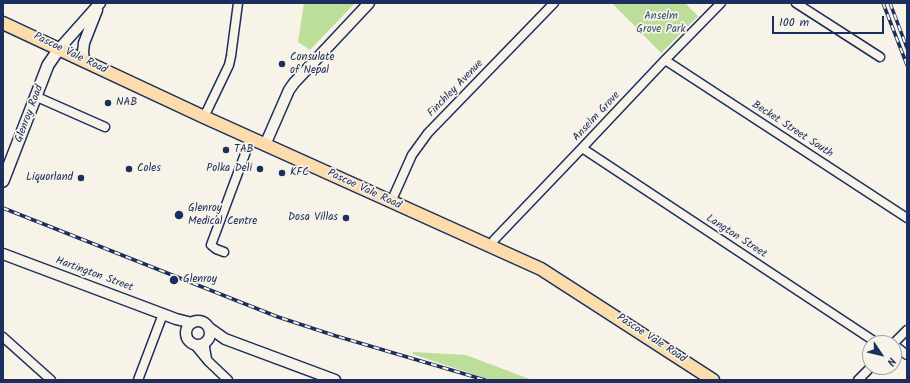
<!DOCTYPE html>
<style>
body{margin:0}
#map{position:relative;width:910px;height:383px;overflow:hidden;background:#f7f3e8;font-family:Kalam,sans-serif}
canvas{display:block}
.frame{position:absolute;inset:0;border:4px solid #1b2f5e;pointer-events:none}
.north{position:absolute;left:862px;top:335px;width:40px;height:40px;box-sizing:border-box;background:#f7f3e8;border:1px solid #9fa5b1;border-radius:50%;rotate:125deg;font-size:11px;font-weight:700;line-height:16px;text-align:center;color:#1b2f5e}
.north::after{content:'';display:block;margin:auto;width:14px;height:18px;background:#1b2f5e;clip-path:polygon(50% 0,100% 100%,50% 72%,0 100%)}
.scale{position:absolute;left:772px;top:16px;width:112px;height:18px;box-sizing:border-box;border:2px solid #1b2f5e;border-top:0;padding-left:5px;font-size:12px;line-height:14px;white-space:nowrap;color:#1b2f5e;-webkit-text-stroke:3px #f7f3e8;paint-order:stroke}
</style>
<div id="map">
<canvas width="910" height="383"></canvas>
<div class="frame"></div>
<div class="north">N</div>
<div class="scale">100 m</div>
</div>
<script>
const ctx = document.querySelector('canvas').getContext('2d');
ctx.lineJoin = 'round';
function fillPath(path, color) { ctx.fillStyle = color; ctx.fill(path, 'evenodd'); }
const poly = rows => new Path2D(rows.map(r => 'M' + r).join(''));
function strokePath(path, color, width, dash) { ctx.strokeStyle = color; ctx.lineWidth = width; ctx.lineCap = dash ? 'butt' : 'round'; ctx.setLineDash(dash || []); ctx.stroke(path); }
function label(font, color, halo, rows, align = 'center') {
  ctx.font = font + ' Kalam,sans-serif'; ctx.lineWidth = 3.5; ctx.setLineDash([]); ctx.textBaseline = 'middle'; ctx.strokeStyle = halo; ctx.fillStyle = color; for (const [text, x, y, turn = 0] of rows) {
    ctx.save(); ctx.translate(x, y); ctx.rotate((+turn || 0) * Math.PI / 180); ctx.textAlign = isNaN(turn) ? turn : align; if (halo) ctx.strokeText(text, 0, 0); ctx.fillText(text, 0, 0); ctx.restore();
  }
}
const green = poly([
 [304,3,355,3,310,50,298,42],
 [612,3,685,3,698,16,661,53],
 [413,352,466,355,532,380,491,380,412,354]
]);
const minor = poly([
 [796,3,880,57],
 [665,60,907,218],
 [37,97,105,127],
 [204,117,229,65,231,56,238,3],
 [582,148,877,343],
 [391,202,412,155,428,133,554,3],
 [491,247,494,240,582,148,665,60,721,3],
 [224,252,216,249,211,245,251,138],
 [3,337,51,380],
 [205,342,205,348,207,359],
 [894,343,907,330],
 [194,344,208,361,228,380],
 [894,345,907,355],
 [138,380,163,314],
 [858,380,871,367]
]);
const tertiary = poly([
 [59,49,100,3],
 [84,60,83,52,84,43,97,10],
 [265,145,289,90,294,83,369,3],
 [3,254,176,319,192,323],
 '186 333a12 12 0 1 1 24 0a12 12 0 1 1-24 0Z',
 [208,327,225,339,335,380]
]);
const secondary = poly([
 [3,181,48,65,59,49]
]);
const primary = poly([
 [3,23,204,117,541,269,713,380]
]);
const rail = poly([
 [883,3,907,65],
 [890,3,907,48],
 [3,208,278,317,336,336,485,380]
]);
const markers = [
 [282,64,4,"#1b2f5e"],
 [108,103,4,"#1b2f5e"],
 [226,150,4,"#1b2f5e"],
 [129,169,4,"#1b2f5e"],
 [260,169,4,"#1b2f5e"],
 [282,173,4,"#1b2f5e"],
 [81,178,4,"#1b2f5e"],
 [179,215,5,"#1b2f5e"],
 [346,218,4,"#1b2f5e"],
 [174,280,5,"#1b2f5e"]
];
const parkNames = [
 ["Anselm",661,17],
 ["Grove Park",661,30]
];
const streetNames = [
 ["Pascoe Vale Road",70,54,26],
 ["Finchley Avenue",456,89,-46],
 ["Glenroy Road",30,114,-69],
 ["Anselm Grove",597,117,-47],
 ["Becket Street South",792,130,33],
 ["Pascoe Vale Road",364,190,25],
 ["Langton Street",736,237,33],
 ["Hartington Street",94,275,20],
 ["Pascoe Vale Road",651,339,33]
];
const poiNames = [
 ["Consulate",290,58],
 ["of Nepal",290,71],
 ["NAB",116,103],
 ["TAB",234,150],
 ["Coles",137,169],
 ["Polka Deli",252,169,"right"],
 ["KFC",290,173],
 ["Liquorland",73,178,"right"],
 ["Glenroy",188,209],
 ["Medical Centre",188,222],
 ["Dosa Villas",338,218,"right"],
 ["Glenroy",183,280]
];
fillPath(green, '#bdde98');
strokePath(minor, '#1b2f5e', 11);
strokePath(tertiary, '#1b2f5e', 13);
strokePath(secondary, '#1b2f5e', 14);
strokePath(primary, '#1b2f5e', 15);
strokePath(minor, '#f7f3e8', 8);
strokePath(tertiary, '#f7f3e8', 10);
strokePath(secondary, '#f7f3e8', 11);
strokePath(primary, '#fddcac', 12);
strokePath(rail, '#1b2f5e', 3.5);
strokePath(rail, '#f7f3e8', 2, [6]);
for (const [x, y, r, color] of markers) { const dot = new Path2D(); dot.arc(x, y, r, 0, 2 * Math.PI); ctx.fillStyle = color; ctx.fill(dot); strokePath(dot, '#f7f3e8', 1.5); }
label('11px', '#3b526a', '#f7f3e8', parkNames);
label('11px', '#1b2f5e', '#f7f3e8', streetNames);
label('11px', '#1b2f5e', '#f7f3e8', poiNames, 'left');
</script>
